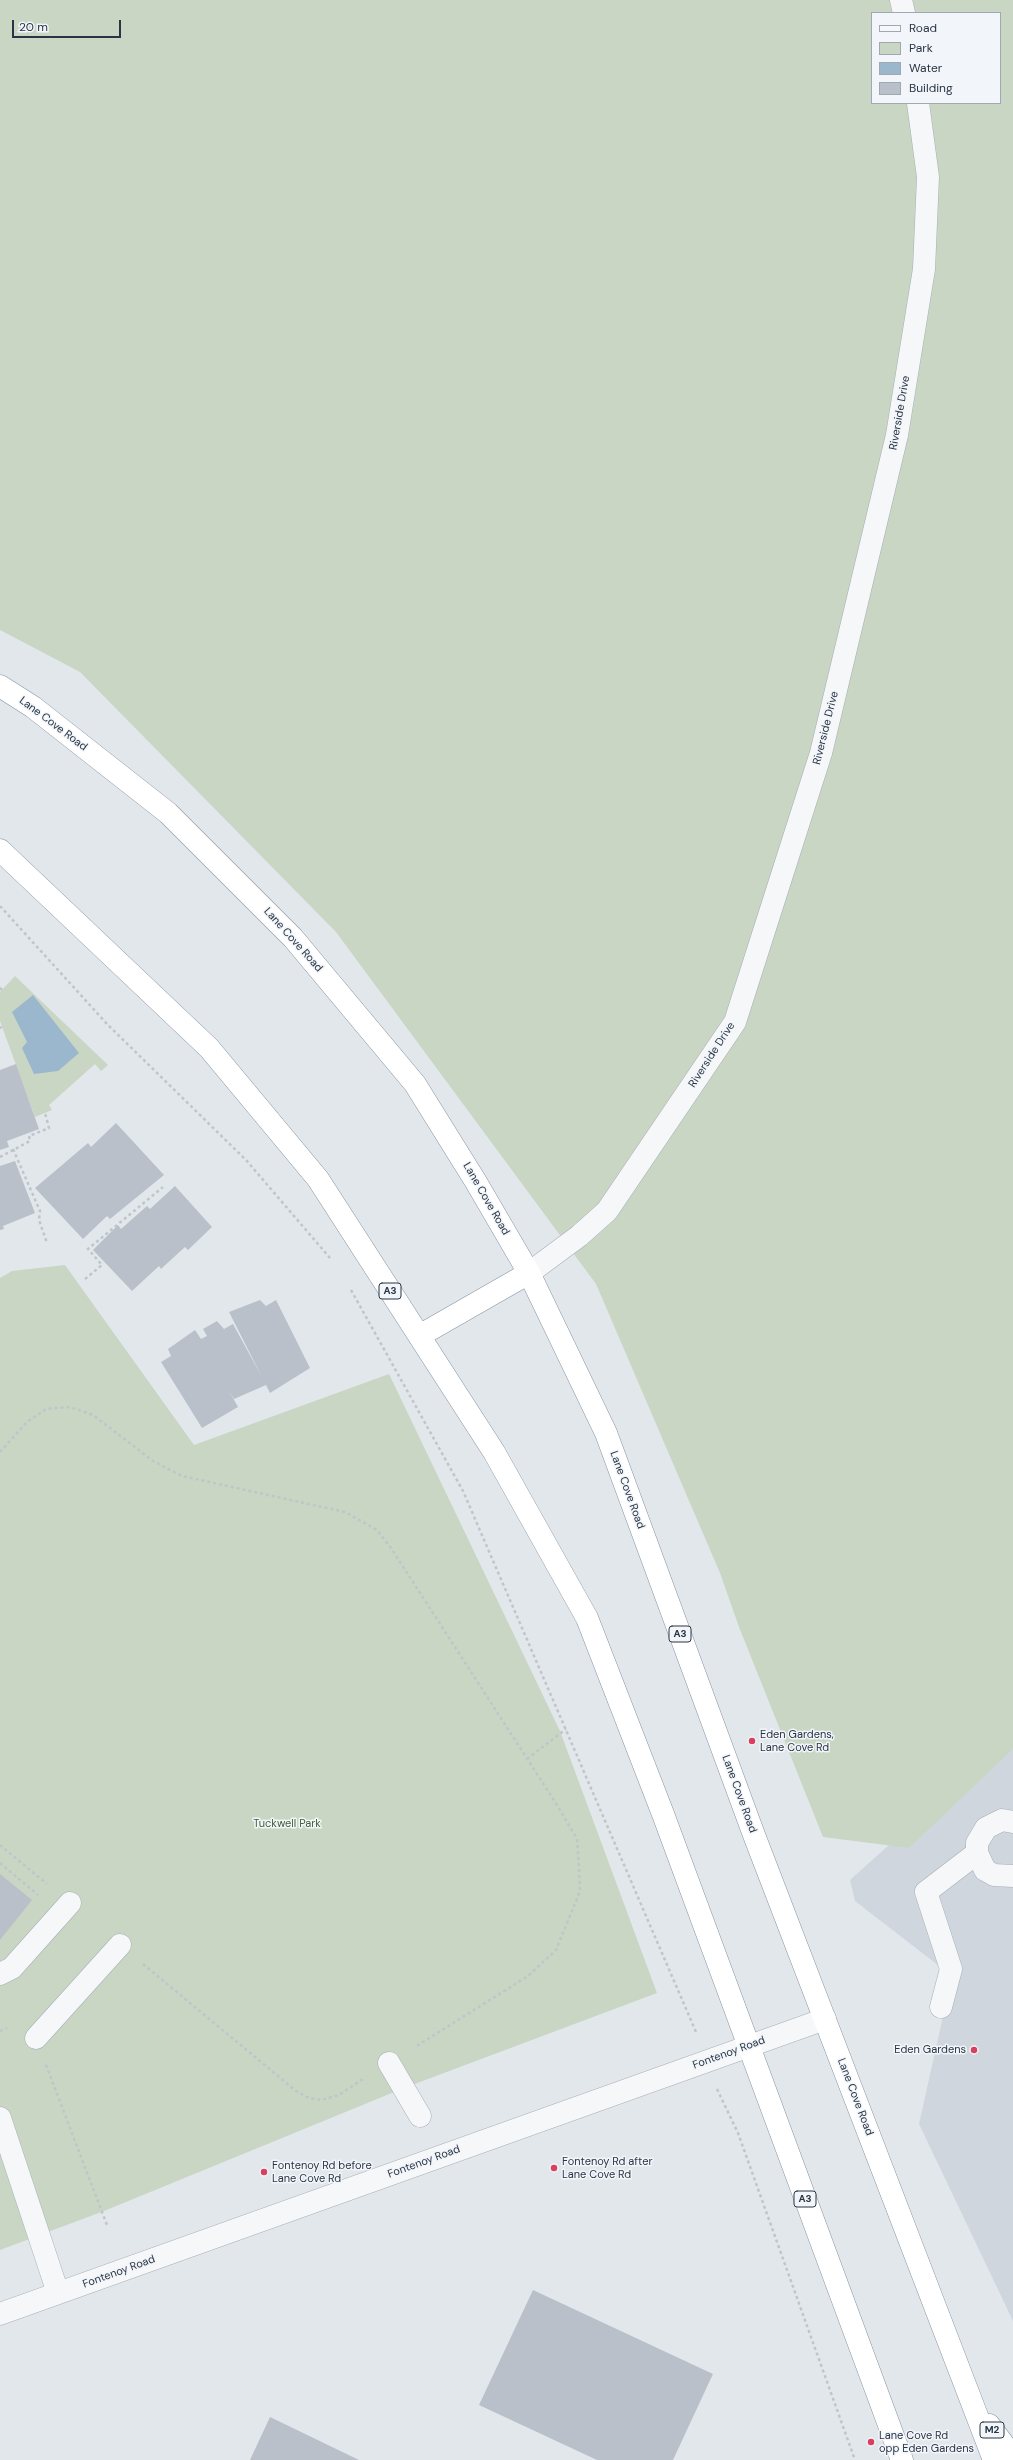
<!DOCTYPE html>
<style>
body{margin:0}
#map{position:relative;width:1013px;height:2460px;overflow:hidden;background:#e2e7ec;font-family:"DM Sans",sans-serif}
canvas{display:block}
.legend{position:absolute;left:871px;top:12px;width:130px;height:92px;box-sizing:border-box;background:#f2f5f9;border:1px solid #a2a8b1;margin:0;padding:5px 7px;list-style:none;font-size:12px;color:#293545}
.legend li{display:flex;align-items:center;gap:8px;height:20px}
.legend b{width:20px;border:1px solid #a2a8b1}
.scale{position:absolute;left:12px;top:20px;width:109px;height:18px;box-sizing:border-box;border:2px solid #293545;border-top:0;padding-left:5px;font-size:12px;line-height:14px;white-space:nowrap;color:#293545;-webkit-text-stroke:3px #f2f5f9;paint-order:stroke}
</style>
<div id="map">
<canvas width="1013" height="2460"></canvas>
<ul class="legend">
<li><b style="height:5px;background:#f6f7f9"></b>Road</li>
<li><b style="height:11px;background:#c9d6c3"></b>Park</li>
<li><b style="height:11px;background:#9bb7ce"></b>Water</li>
<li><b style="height:11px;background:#b9c0ca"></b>Building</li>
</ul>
<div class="scale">20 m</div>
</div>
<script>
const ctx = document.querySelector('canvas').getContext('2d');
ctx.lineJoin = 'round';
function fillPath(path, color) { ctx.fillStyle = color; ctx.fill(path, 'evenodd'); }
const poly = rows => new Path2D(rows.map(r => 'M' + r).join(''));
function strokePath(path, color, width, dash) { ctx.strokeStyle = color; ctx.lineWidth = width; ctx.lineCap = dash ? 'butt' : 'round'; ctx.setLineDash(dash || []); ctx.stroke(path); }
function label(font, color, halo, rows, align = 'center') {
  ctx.font = font + ' "DM Sans",sans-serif'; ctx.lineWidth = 3; ctx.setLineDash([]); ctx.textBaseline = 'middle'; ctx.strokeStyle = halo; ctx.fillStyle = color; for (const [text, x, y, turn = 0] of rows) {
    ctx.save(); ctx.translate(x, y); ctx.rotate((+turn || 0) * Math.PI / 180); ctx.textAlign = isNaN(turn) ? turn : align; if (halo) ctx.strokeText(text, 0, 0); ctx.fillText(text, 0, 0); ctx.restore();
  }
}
const built = poly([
 [1013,1734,1013,2321,919,2124,952,1976,855,1901,850,1880]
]);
const green = poly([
 [0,0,1013,0,1013,1749,909,1848,823,1837,739,1627,720,1573,596,1284,336,932,80,672,0,630],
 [872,13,1000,13,1000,103,872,103],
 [15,976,108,1065,101,1071,95,1064,49,1105,52,1110,35,1117,0,1021,0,992],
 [65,1265,194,1445,389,1374,560,1731,657,1993,404,2088,104,2211,0,2250,0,1278,12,1271]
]);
const water = poly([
 [33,995,79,1053,58,1071,34,1074,22,1048,27,1042,12,1012]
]);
const building = poly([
 [16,1064,39,1129,7,1141,9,1147,0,1150,0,1070],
 [116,1123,164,1175,110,1219,107,1216,83,1239,35,1188,88,1143,91,1147],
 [15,1161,35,1213,3,1226,4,1229,0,1230,0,1166],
 [175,1186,212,1227,188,1250,185,1247,161,1269,159,1266,132,1291,93,1250,118,1225,121,1229,147,1206,150,1209],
 [260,1300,266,1306,276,1300,310,1368,270,1393,266,1385,234,1399,229,1391,238,1407,202,1428,161,1362,171,1356,168,1349,195,1330,201,1339,207,1336,203,1329,217,1321,224,1329,233,1324,262,1377,229,1312],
 [0,1874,32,1900,0,1940],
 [533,2290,713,2374,673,2460,597,2460,479,2405],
 [270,2417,359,2460,250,2460]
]);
const path = poly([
 [0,906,107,1024,246,1160,330,1258],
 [0,988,2,990],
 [0,1028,2,1027],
 [13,1149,40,1211,39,1220,47,1243],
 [0,1157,30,1141,29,1136,49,1128,45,1113],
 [85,1279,102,1265,88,1249,163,1187],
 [351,1290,463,1491,696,2032],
 [0,1452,27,1422,46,1409,70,1407,93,1415,153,1461,182,1476,345,1512,377,1530,391,1548,557,1805,577,1839,579,1866,580,1891,556,1950,528,1976,415,2047],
 [527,1759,566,1729],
 [0,1845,47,1884],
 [0,1863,38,1895],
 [143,1964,296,2091,309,2098,321,2100,339,2095,363,2079],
 [0,2031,7,2028],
 [46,2065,107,2225],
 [717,2089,738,2133,855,2460]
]);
const minor = poly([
 [901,0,904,13],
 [529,1273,579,1236,607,1211,735,1022,821,753,897,435,924,269,928,177,918,103],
 [1013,1822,1002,1820,986,1828,977,1843,977,1853,985,1870,994,1875,1013,1876],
 [0,1974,12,1968,70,1903],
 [941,2007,951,1969,926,1892,977,1853],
 [36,2038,120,1945],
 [389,2063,420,2116],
 [0,2118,58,2293],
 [0,2314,825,2019]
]);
const highway = poly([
 [0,686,33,707,168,813,293,938,415,1084,476,1182,529,1273,606,1433,754,1835,994,2460],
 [0,850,209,1048,318,1179,494,1452,587,1618,663,1814,902,2460],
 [419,1336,529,1273],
 [989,2425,1013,2457]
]);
const markers = [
 [752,1741,4,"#d84060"],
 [974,2050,4,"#d84060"],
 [554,2168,4,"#d84060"],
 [264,2172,4,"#d84060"],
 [871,2442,4,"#d84060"]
];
const shields = [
 [390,1291,22],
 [680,1634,22],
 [805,2199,22],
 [992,2430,24]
];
const shieldNames = [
 ["A3",390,1291],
 ["A3",680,1634],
 ["A3",805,2199],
 ["M2",992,2430]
];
const streetNames = [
 ["Riverside Drive",900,413,-80],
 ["Lane Cove Road",53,724,37],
 ["Riverside Drive",826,728,-76],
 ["Lane Cove Road",293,940,48],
 ["Riverside Drive",712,1055,-57],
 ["Lane Cove Road",486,1199,60],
 ["Lane Cove Road",627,1490,70],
 ["Lane Cove Road",739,1794,70],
 ["Fontenoy Road",729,2053,-20],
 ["Lane Cove Road",855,2097,69],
 ["Fontenoy Road",424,2162,-20],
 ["Fontenoy Road",119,2272,-20]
];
const poiNames = [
 ["Eden Gardens,",760,1735],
 ["Lane Cove Rd",760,1748],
 ["Eden Gardens",966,2050,"right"],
 ["Fontenoy Rd after",562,2162],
 ["Lane Cove Rd",562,2175],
 ["Fontenoy Rd before",272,2166],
 ["Lane Cove Rd",272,2179],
 ["Lane Cove Rd",879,2436],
 ["opp Eden Gardens",879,2449]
];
const parkNames = [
 ["Tuckwell Park",287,1824]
];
fillPath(built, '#d0d6de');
fillPath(green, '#c9d6c3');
fillPath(water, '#9bb7ce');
fillPath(building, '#b9c0ca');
strokePath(minor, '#a7aeb7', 23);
strokePath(highway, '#8995a3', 23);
strokePath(path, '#c1c5ca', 2.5, [3, 3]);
strokePath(minor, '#f6f7f9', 22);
strokePath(highway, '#fff', 22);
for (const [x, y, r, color] of markers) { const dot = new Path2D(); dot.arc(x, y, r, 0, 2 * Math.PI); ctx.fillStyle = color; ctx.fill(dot); strokePath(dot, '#f2f5f9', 1.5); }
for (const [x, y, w] of shields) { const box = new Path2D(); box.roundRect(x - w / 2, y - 8, w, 16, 3); ctx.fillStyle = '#f2f5f9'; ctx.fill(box); strokePath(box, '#293545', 1); }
label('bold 10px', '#293545', null, shieldNames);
label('11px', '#293545', '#f2f5f9', streetNames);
label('11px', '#293545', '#f2f5f9', poiNames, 'left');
label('11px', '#406235', '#f2f5f9', parkNames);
</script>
